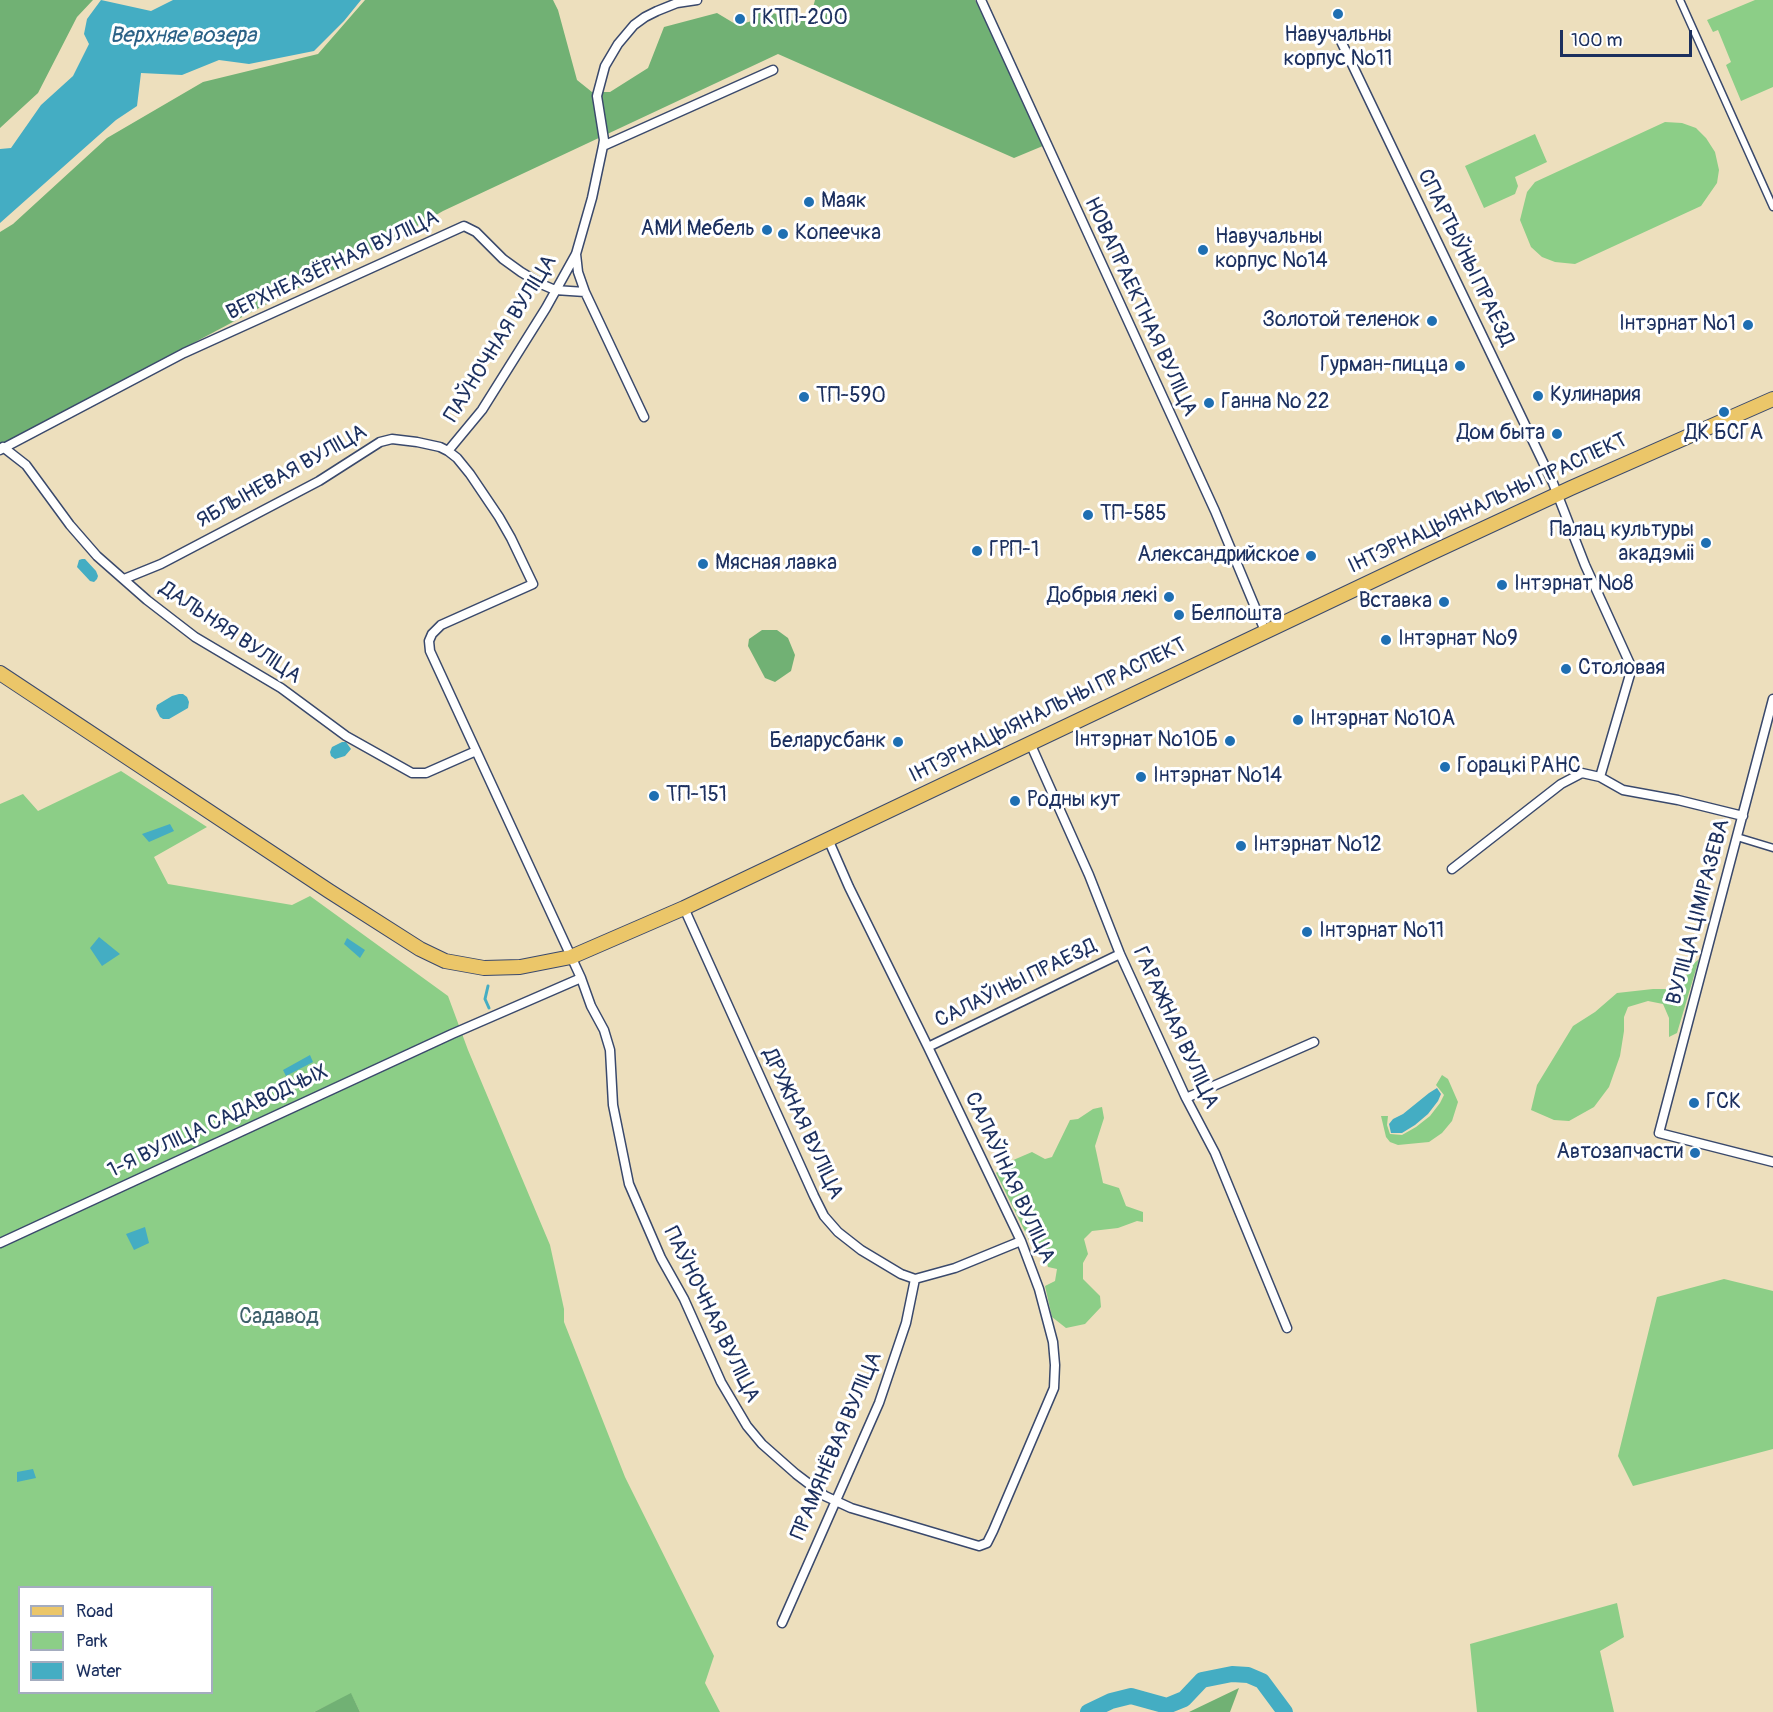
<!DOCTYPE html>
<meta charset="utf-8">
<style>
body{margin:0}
#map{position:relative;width:1773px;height:1712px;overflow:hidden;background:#eddfbd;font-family:Pangolin,sans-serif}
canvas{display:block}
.legend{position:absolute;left:18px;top:1586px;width:195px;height:108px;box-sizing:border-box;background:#fff;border:2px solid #a4acbf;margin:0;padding:8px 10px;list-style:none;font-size:18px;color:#1b2f5e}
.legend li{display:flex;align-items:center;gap:12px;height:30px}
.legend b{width:30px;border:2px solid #a4acbf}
.scale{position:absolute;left:1560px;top:30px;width:132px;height:27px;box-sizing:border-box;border:3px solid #1b2f5e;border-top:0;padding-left:8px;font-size:18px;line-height:21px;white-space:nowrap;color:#1b2f5e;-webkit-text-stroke:4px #fff;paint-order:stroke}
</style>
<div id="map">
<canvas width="1773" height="1712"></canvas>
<ul class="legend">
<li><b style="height:8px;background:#ebc669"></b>Road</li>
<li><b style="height:16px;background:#8cce87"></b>Park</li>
<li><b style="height:16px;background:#44adc3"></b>Water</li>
</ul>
<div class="scale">100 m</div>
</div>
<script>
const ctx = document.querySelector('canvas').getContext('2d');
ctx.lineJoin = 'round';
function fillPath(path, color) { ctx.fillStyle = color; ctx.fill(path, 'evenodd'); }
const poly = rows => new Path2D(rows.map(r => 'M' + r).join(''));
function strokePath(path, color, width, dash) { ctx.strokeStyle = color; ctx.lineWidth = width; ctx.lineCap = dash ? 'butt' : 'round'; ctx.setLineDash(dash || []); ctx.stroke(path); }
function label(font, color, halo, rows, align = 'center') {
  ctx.font = font + ' Pangolin,sans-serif'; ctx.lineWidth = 6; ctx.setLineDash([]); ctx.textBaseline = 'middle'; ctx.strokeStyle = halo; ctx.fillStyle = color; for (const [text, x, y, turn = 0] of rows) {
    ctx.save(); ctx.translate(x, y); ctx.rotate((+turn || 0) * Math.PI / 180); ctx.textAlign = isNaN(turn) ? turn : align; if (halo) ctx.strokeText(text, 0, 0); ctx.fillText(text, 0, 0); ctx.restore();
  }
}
const green = poly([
 [1755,0,1773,0,1773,87,1741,101,1726,65,1731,62,1718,30,1713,32,1707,20],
 [1665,122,1682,123,1696,128,1706,138,1715,152,1719,170,1717,183,1701,206,1575,264,1555,262,1542,257,1531,247,1520,220,1527,192,1535,182],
 [1535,134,1547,162,1515,177,1518,186,1515,194,1484,208,1465,166],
 [121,771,207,827,154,857,168,884,292,905,310,896,448,996,468,1050,550,1245,564,1309,564,1322,625,1477,714,1656,705,1683,720,1712,360,1712,351,1694,314,1712,0,1712,0,804,23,794,38,811],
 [20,1588,212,1588,212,1692,20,1692],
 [1699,959,1677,1033,1669,1037,1669,1018,1663,1004,1648,1001,1628,1007,1624,1017,1624,1031,1620,1056,1609,1087,1594,1107,1569,1121,1554,1120,1531,1110,1537,1085,1573,1026,1595,1012,1617,993,1653,989,1679,989,1691,966],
 [1442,1075,1448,1079,1458,1102,1452,1121,1442,1133,1429,1142,1398,1145,1390,1142,1386,1137,1381,1116,1388,1116,1387,1125,1390,1134,1402,1135,1416,1127,1430,1116,1440,1103,1444,1095,1436,1085],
 [1102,1107,1104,1118,1095,1146,1103,1183,1119,1188,1126,1206,1143,1212,1143,1222,1137,1221,1118,1228,1092,1231,1084,1239,1088,1254,1083,1263,1083,1279,1100,1296,1101,1307,1085,1324,1066,1328,1052,1317,1045,1286,1055,1281,1057,1269,1048,1267,1045,1256,1035,1252,996,1173,1004,1164,1032,1152,1045,1159,1052,1157,1070,1120,1078,1119,1093,1109],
 [1724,1279,1773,1291,1773,1449,1633,1486,1618,1456,1657,1297],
 [1617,1603,1624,1637,1600,1651,1614,1712,1477,1712,1470,1644]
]);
const forest = poly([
 [0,0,93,0,77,17,38,93,0,128],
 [365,0,553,0,558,10,577,80,592,92,610,92,648,68,664,27,717,13,737,25,752,21,757,11,768,11,794,21,810,19,815,0,975,0,1050,143,1014,158,778,54,443,211,398,237,261,307,0,446,0,232,13,224,107,138,203,82,318,54],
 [762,630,777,630,788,638,795,655,791,671,775,682,765,678,748,646,749,639],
 [1239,1688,1230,1712,1189,1712],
 [351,1693,360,1712,314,1712]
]);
const water = poly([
 [101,0,151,11,173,0,361,0,344,21,314,51,249,64,219,60,182,75,141,73,137,106,116,120,0,223,0,149,11,148,41,105,73,76,89,44,84,34,87,19],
 [82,559,85,559,96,571,98,576,97,579,94,582,90,581,77,567,79,560],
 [179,694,183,694,187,697,189,702,188,708,169,719,163,719,160,717,156,709,157,705,172,696],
 [342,742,346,742,351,749,345,756,335,759,331,756,330,752,332,747],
 [170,824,174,831,149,842,142,834],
 [99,937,120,954,102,966,90,948],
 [347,938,365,950,360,958,344,944],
 [310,1055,313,1062,286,1076,283,1070],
 [1437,1088,1441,1094,1438,1101,1428,1114,1415,1125,1402,1133,1391,1133,1389,1124,1393,1119,1403,1114,1429,1093],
 [145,1227,149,1243,134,1250,126,1234],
 [33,1469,36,1478,17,1482,17,1472]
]);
const stream = poly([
 [488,986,485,999,489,1008]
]);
const river = poly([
 [1088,1712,1111,1701,1131,1696,1167,1706,1184,1699,1202,1680,1232,1674,1248,1675,1262,1681,1285,1712]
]);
const pedestrian = poly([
 [1680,0,1773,207],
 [1737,837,1773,848]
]);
const minor = poly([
 [981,0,1215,511,1265,631],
 [1339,37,1553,483,1585,565,1630,664,1631,671,1600,777],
 [603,146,604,140,597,96,605,66,618,44,634,25,645,17,657,11,677,3,697,0],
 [576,254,578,272,585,292],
 [3,447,26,465,70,525,97,556,147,600,195,637,281,688,346,736,412,773,426,773,476,751],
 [0,450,184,353,464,226,476,232,503,259,521,272,541,284,555,290,585,292,644,417],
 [448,451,482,410,546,308,576,254,592,198,603,146,773,70],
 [124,579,161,564,319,481,380,442,392,439,417,442,440,447,448,451,457,458,470,474,499,517,511,538,533,584,441,625,432,634,429,641,430,651,581,978,591,1006,604,1030,610,1050,613,1105,629,1184,661,1258,684,1299,721,1382,747,1426,762,1444,796,1474,825,1496,851,1508,979,1546,987,1543,993,1531,1054,1388,1055,1365,1053,1342,1039,1289,1021,1241,928,1047,849,887,828,839],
 [1773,699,1659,1133,1773,1162],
 [1030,743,1089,875,1120,954,1186,1098,1215,1153,1287,1328],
 [1452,869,1561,784,1582,773,1600,777,1623,790,1678,800,1743,816],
 [684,908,814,1196,824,1216,838,1232,861,1250,901,1274,915,1279,955,1268,1021,1241],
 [928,1047,1120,954],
 [1186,1098,1314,1042],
 [0,1243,452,1034,581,978],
 [782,1623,879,1403,906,1323,915,1279]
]);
const primary = poly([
 [0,673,329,891,420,949,445,961,484,968,520,967,571,957,684,908,1429,554,1571,488,1773,399]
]);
const markers = [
 [1338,14,6,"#1f6fb2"],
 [740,19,6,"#1f6fb2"],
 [809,202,6,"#1f6fb2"],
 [767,230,6,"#1f6fb2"],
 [783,234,6,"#1f6fb2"],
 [1203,250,6,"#1f6fb2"],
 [1432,321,6,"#1f6fb2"],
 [1748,325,6,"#1f6fb2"],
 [1460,366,6,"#1f6fb2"],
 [1538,396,6,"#1f6fb2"],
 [804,397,6,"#1f6fb2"],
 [1209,403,6,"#1f6fb2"],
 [1724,412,6,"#1f6fb2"],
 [1557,434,6,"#1f6fb2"],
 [1088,515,6,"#1f6fb2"],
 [1706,543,6,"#1f6fb2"],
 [977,551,6,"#1f6fb2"],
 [1311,556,6,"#1f6fb2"],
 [703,564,6,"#1f6fb2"],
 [1502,585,6,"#1f6fb2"],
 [1169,597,6,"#1f6fb2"],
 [1444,602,6,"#1f6fb2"],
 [1179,615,6,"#1f6fb2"],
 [1386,640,6,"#1f6fb2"],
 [1566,669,6,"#1f6fb2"],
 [1298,720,6,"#1f6fb2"],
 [1230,741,6,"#1f6fb2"],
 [898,742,6,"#1f6fb2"],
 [1445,767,6,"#1f6fb2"],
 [1141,777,6,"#1f6fb2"],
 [654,796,6,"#1f6fb2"],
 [1015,801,6,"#1f6fb2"],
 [1241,846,6,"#1f6fb2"],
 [1307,932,6,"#1f6fb2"],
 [1694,1103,6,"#1f6fb2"],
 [1695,1153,6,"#1f6fb2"]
];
const poiNames = [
 ["ГКТП-200",752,19],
 ["Навучальны",1338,36,"center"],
 ["корпус №11",1338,60,"center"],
 ["Маяк",821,202],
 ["АМИ Мебель",755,230,"right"],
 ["Копеечка",795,234],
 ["Навучальны",1215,238],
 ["корпус №14",1215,262],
 ["Золотой теленок",1420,321,"right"],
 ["Інтэрнат №1",1736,325,"right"],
 ["Гурман-пицца",1448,366,"right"],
 ["Кулинария",1550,396],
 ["ТП-590",816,397],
 ["Ганна № 22",1221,403],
 ["Дом быта",1545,434,"right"],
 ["ДК БСГА",1724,434,"center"],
 ["ТП-585",1100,515],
 ["Палац культуры",1694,531,"right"],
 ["акадэміі",1694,555,"right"],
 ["ГРП-1",989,551],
 ["Александрийское",1299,556,"right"],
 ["Мясная лавка",715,564],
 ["Інтэрнат №8",1514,585],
 ["Добрыя лекі",1157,597,"right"],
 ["Вставка",1432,602,"right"],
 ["Белпошта",1191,615],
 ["Інтэрнат №9",1398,640],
 ["Столовая",1578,669],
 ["Інтэрнат №10А",1310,720],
 ["Інтэрнат №10Б",1218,741,"right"],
 ["Беларусбанк",886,742,"right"],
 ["Горацкі РАНС",1457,767],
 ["Інтэрнат №14",1153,777],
 ["ТП-151",666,796],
 ["Родны кут",1027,801],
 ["Інтэрнат №12",1253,846],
 ["Інтэрнат №11",1319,932],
 ["ГСК",1706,1103],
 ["Автозапчасти",1683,1153,"right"]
];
const streetNames = [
 ["СПАРТЫЎНЫ ПРАЕЗД",1465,258,64],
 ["ВЕРХНЕАЗЁРНАЯ ВУЛІЦА",333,266,-25],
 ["НОВАПРАЕКТНАЯ ВУЛІЦА",1140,307,65],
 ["ПАЎНОЧНАЯ ВУЛІЦА",501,339,-58],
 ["ЯБЛЫНЕВАЯ ВУЛІЦА",282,477,-29],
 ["ІНТЭРНАЦЫЯНАЛЬНЫ ПРАСПЕКТ",1488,504,-25],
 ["ДАЛЬНЯЯ ВУЛІЦА",230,633,34],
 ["ІНТЭРНАЦЫЯНАЛЬНЫ ПРАСПЕКТ",1048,711,-26],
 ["ВУЛІЦА ЦІМІРАЗЕВА",1699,912,-75],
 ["САЛАЎІНЫ ПРАЕЗД",1016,984,-26],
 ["ГАРАЖНАЯ ВУЛІЦА",1175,1028,65],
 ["1-Я ВУЛІЦА САДАВОДЧЫХ",218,1122,-25],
 ["ДРУЖНАЯ ВУЛІЦА",802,1124,65],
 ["САЛАЎІНАЯ ВУЛІЦА",1009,1178,65],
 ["ПАЎНОЧНАЯ ВУЛІЦА",711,1315,64],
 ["ПРАМЯНЁВАЯ ВУЛІЦА",837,1446,-67]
];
const parkNames = [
 ["Садавод",279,1318]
];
const waterNames = [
 ["Верхняе возера",183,36]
];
fillPath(green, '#8cce87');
fillPath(forest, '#71b174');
fillPath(water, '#44adc3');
strokePath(stream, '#44adc3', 3);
strokePath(river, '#44adc3', 16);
strokePath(pedestrian, '#3a496c', 9);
strokePath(minor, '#3a496c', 11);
strokePath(primary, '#3a496c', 16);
strokePath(pedestrian, '#fff', 6);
strokePath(minor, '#fff', 8);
strokePath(primary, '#ebc669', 14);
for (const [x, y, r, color] of markers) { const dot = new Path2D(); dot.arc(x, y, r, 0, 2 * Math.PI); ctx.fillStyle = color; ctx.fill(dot); strokePath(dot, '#fff', 2); }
label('21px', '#1b2f5e', '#fff', poiNames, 'left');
label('21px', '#1b2f5e', '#fff', streetNames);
label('21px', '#3d5f6a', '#fff', parkNames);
label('italic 22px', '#2b6186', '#fff', waterNames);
</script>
